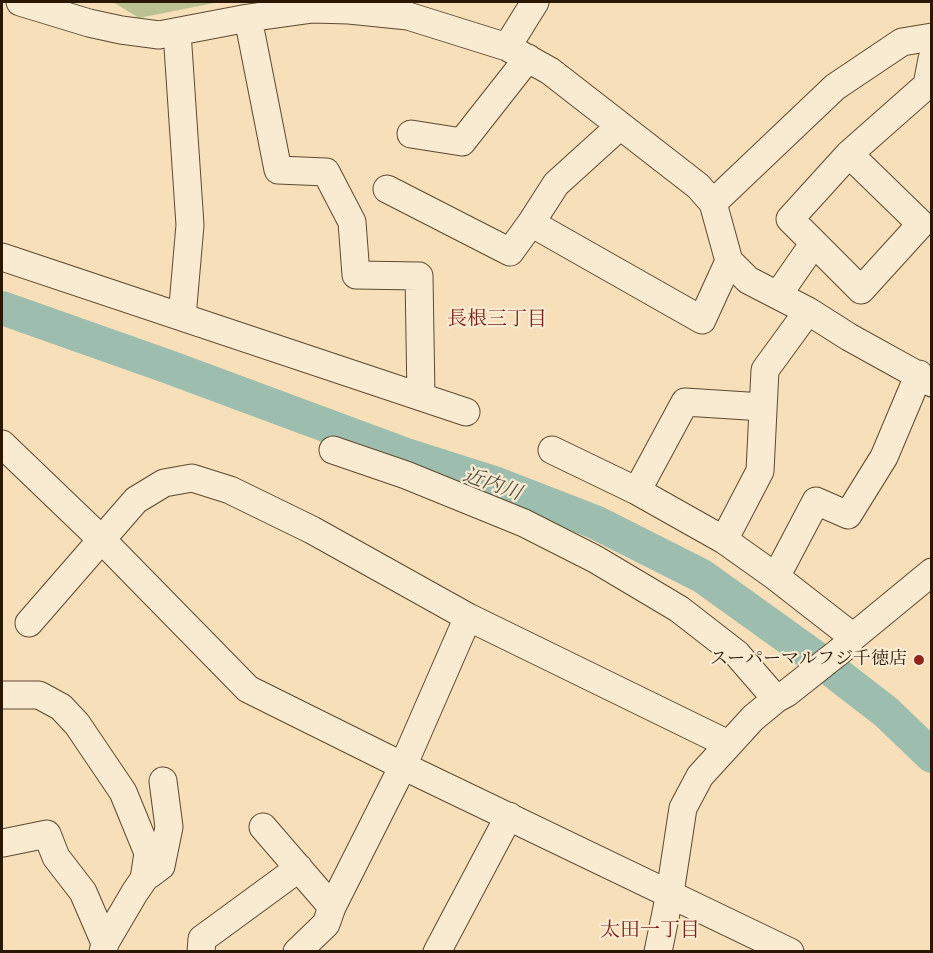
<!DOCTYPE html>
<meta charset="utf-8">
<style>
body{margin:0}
#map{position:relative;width:933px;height:953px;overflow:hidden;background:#f6dfb9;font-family:Alegreya,serif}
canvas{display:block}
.frame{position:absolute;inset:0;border:3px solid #291702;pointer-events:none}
</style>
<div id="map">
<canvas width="933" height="953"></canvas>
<div class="frame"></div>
</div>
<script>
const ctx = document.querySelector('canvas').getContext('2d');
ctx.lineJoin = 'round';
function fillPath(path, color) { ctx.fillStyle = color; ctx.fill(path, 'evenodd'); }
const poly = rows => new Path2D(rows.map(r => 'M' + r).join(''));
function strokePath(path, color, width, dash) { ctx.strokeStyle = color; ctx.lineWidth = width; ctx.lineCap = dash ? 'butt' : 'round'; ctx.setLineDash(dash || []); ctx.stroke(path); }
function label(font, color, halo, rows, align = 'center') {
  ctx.font = font + ' Alegreya,"Noto Serif JP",serif'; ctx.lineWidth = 4.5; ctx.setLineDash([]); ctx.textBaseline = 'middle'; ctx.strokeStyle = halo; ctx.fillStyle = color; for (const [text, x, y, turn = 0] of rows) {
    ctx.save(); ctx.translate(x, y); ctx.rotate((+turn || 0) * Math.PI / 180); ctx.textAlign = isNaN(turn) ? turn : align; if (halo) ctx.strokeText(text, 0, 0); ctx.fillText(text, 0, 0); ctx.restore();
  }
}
const green = poly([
 [113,2,219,2,139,18]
]);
const river = poly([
 [2,308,169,367,406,455,497,484,595,522,702,576,815,657,886,712,932,756]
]);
const minor = poly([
 [20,2,89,23,121,30,159,35,248,18,313,9,349,10,408,16,507,47,550,71,698,186,713,203,729,261,748,280,808,311],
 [248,18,278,170,326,172,352,222,356,275,419,276,421,397],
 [177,32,190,225,182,317],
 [507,47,535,2],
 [411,134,462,142,528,58],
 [849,154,921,224,861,290,790,219,849,154,927,85,932,59],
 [387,189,510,252,531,223,556,184,620,126],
 [713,203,835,87,902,42,932,37],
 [531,223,702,320,729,261],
 [2,257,466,412],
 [778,295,814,243],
 [2,444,101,539,248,689,403,766,790,952],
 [333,450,406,475,524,523,595,559,679,609,737,654,776,699],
 [552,450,637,491,724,540,776,577,853,637],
 [637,491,685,402,763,407],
 [724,540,760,471,765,370,808,311,849,337,932,383],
 [776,577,816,501,848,515,884,457,919,374],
 [468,617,728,744],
 [29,623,136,500,164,483,192,478,230,490,312,530,468,617,403,766,332,907,326,924,297,952],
 [2,695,39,695,61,707,77,724,123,792,148,853,144,879,135,892,105,943,103,952],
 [263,827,332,907],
 [3,843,47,834,56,857,83,892,105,943],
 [149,875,161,866,169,827,163,781],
 [201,952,202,939,299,868],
 [437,952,509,816],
 [658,952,670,893,683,808,700,776,753,718,776,699,787,693,845,647,853,637,932,572]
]);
const markers = [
 [919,660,6,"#8f2418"]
];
const poiNames = [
 ["スーパーマルフジ千徳店",907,660]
];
const neighbourhoodNames = [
 ["長根三丁目",497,320],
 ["太田一丁目",650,931]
];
const waterNames = [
 ["近内川",492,485,20]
];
fillPath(green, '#bac291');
strokePath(river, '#9dbdae', 34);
strokePath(minor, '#5c4930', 29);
strokePath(minor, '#f9ead2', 27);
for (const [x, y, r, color] of markers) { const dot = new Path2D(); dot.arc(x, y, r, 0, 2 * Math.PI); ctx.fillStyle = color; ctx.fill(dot); strokePath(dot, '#f9ead2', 2); }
label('18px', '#291702', '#f9ead2', poiNames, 'right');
label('20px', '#7a1f14', '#f9ead2', neighbourhoodNames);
label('italic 20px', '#52513e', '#f9ead2', waterNames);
</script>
